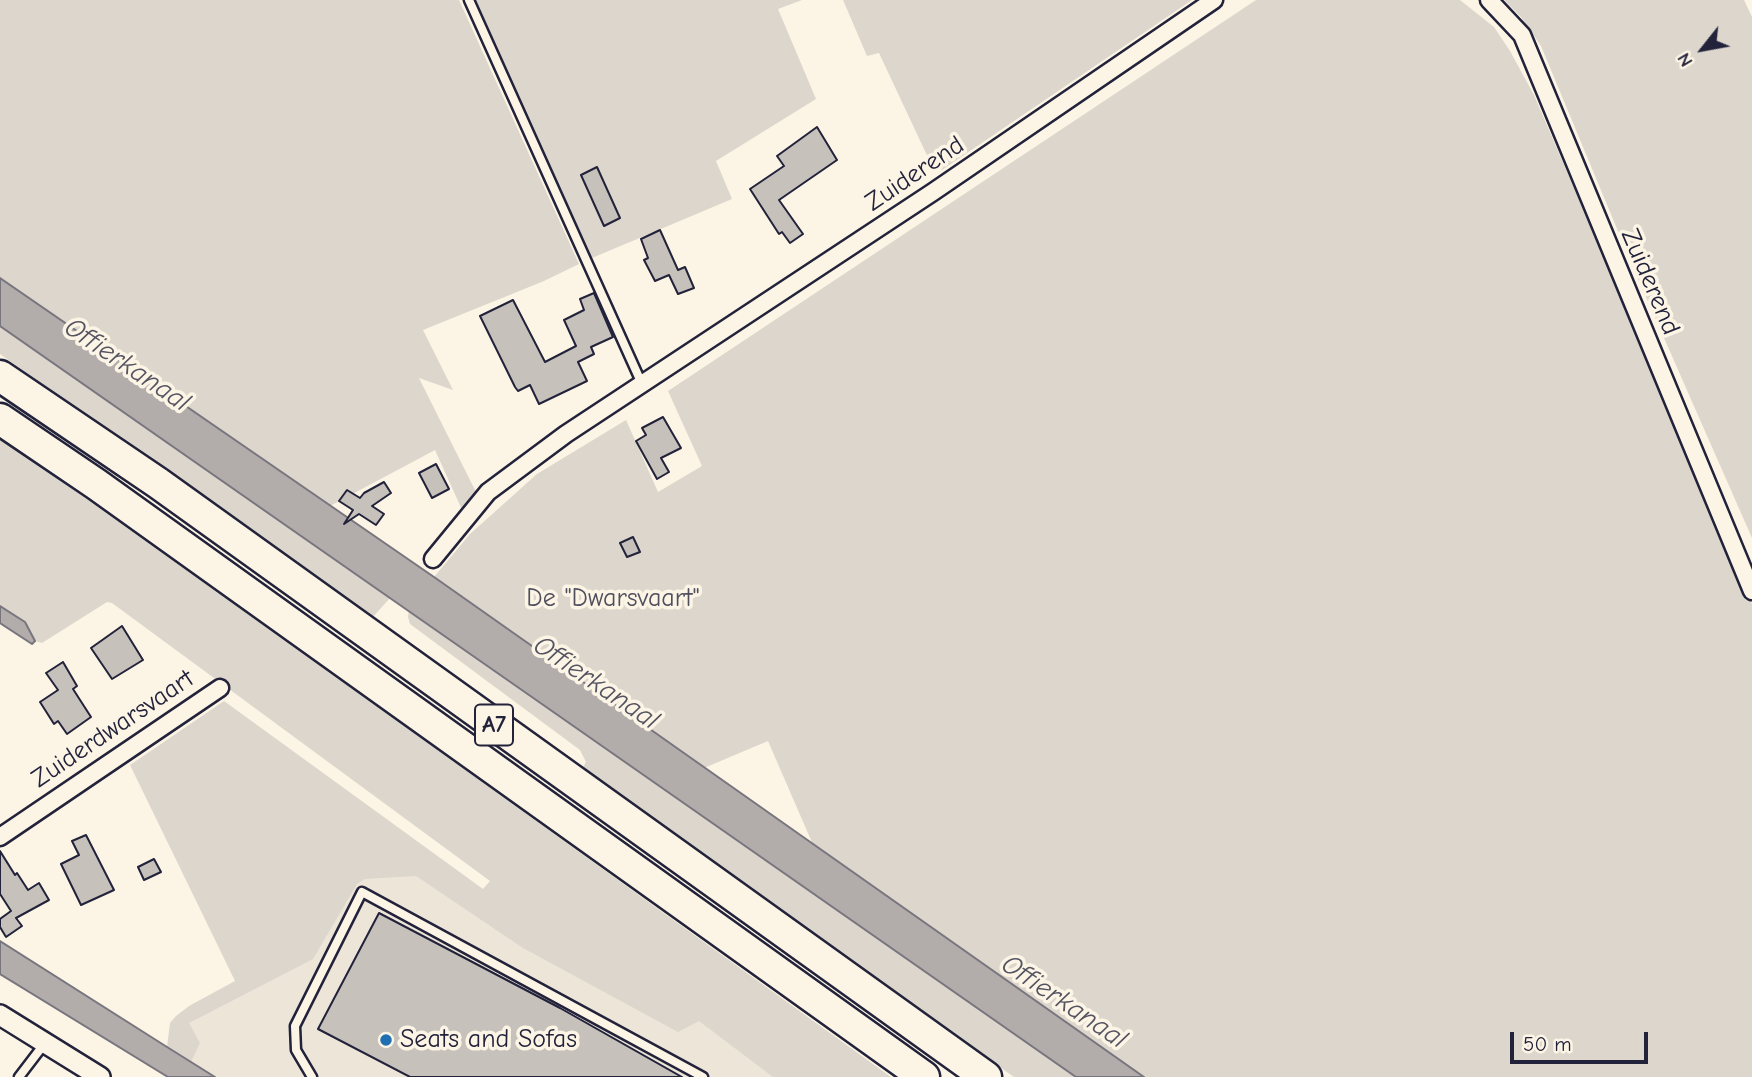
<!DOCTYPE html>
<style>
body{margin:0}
#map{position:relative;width:1752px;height:1077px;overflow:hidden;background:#fcf5e5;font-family:"Comic Neue",sans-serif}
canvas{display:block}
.north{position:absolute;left:1668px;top:14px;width:70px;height:70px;-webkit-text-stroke:5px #fcf5e5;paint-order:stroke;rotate:239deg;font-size:19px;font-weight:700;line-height:28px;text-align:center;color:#22223b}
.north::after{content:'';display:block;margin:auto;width:24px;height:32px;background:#22223b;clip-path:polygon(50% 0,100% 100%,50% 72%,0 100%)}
.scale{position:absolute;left:1510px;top:1032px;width:138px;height:32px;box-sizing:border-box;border:4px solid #22223b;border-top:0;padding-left:9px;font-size:21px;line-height:24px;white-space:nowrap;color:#22223b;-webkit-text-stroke:5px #fcf5e5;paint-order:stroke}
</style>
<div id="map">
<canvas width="1752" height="1077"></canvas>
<div class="north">N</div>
<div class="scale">50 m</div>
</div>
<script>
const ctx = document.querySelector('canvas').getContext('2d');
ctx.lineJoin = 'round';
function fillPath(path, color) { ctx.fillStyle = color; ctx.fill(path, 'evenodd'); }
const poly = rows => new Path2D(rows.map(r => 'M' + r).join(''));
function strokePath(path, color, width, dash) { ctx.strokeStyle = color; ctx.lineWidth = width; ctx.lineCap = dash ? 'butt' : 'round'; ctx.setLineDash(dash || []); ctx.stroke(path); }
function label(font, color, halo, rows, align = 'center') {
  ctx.font = font + ' "Comic Neue",sans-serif'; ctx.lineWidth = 7; ctx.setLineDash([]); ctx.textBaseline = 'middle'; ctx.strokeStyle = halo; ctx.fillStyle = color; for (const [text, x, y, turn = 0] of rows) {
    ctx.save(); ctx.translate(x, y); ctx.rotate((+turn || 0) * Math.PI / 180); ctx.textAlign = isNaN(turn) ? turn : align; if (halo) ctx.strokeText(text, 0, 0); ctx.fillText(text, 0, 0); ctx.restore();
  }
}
const built = poly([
 [384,841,697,1007,792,1077,192,1077,180,1022,306,943]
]);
const green = poly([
 [0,0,459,0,579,264,544,281,423,330,453,390,419,378,477,494,463,512,435,450,330,506,0,278],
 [475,0,802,0,778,9,816,99,716,161,732,199,592,258],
 [843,0,1192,0,942,170,932,166,879,53,867,56],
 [1256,0,1460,0,1494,27,1510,51,1534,95,1752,604,1752,1077,1144,1077,814,847,768,741,704,768,434,577,470,534,537,474,626,420,658,492,702,466,668,391],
 [1504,0,1744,0,1752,17,1752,538,1635,272,1541,46,1521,17],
 [0,326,54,363,391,597,371,619,0,354],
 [0,436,47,468,891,1077,773,1077,699,1021,678,1032,523,948,416,876,365,879,357,884,313,959,189,1023,200,1043,191,1062,167,1047,170,1023,176,1016,189,1006,235,981,130,765,224,701,483,889,490,881,112,603,107,602,42,643,35,641,25,622,0,606],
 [409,610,529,695,1076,1077,1014,1077,853,965,581,771,586,762,580,750,410,624,408,617]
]);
const water = poly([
 [0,278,434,577,1144,1077,1076,1077,529,695,0,326,0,278],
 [0,606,25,622,35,641,32,644,0,623,0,606],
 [0,941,167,1047,215,1077,168,1077,0,974,0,941]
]);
const building = poly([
 [817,127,837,160,779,200,803,234,790,243,782,232,779,234,750,189,784,166,777,156,817,127],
 [597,167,620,218,604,226,581,175,597,167],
 [660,230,678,270,685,267,694,288,678,294,669,275,655,281,644,260,648,258,641,239,660,230],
 [594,293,613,337,591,347,594,354,578,362,587,381,539,404,530,385,518,391,515,387,480,316,513,300,545,362,576,346,564,320,584,310,580,299,594,293],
 [663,417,681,448,661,458,669,472,657,479,636,441,646,435,642,428,663,417],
 [436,464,449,489,432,498,419,473,436,464],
 [384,482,391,493,372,506,384,514,376,525,359,514,344,524,353,510,339,501,347,490,360,498,364,493,384,482],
 [633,537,640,552,627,557,620,543,633,537],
 [122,626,143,660,112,679,91,648,122,626],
 [63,662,77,686,73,689,91,717,67,734,58,721,54,724,40,702,58,690,46,673,63,662],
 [86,835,114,890,81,905,61,864,79,855,72,841,86,835],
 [0,851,15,875,17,873,28,890,39,883,49,900,16,918,22,926,6,937,0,927,0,919,11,911,0,894,0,851],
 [154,859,161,872,144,880,138,867,154,859],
 [379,913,560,1008,682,1077,410,1077,318,1029,379,913]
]);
const service = poly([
 [469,0,642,384],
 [19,1077,45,1043],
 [312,1077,296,1050,295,1026,362,892,703,1077]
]);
const minor = poly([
 [1489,0,1522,35,1752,591],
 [433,559,488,492,566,434,933,192,1214,0],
 [0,837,220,688]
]);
const tertiary = poly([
 [0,1015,100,1077]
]);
const motorway = poly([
 [0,376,158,483,986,1077],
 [0,419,96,484,924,1077]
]);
const markers = [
 [386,1040,7,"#1f6fb2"]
];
const shields = [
 [494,725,38]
];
const shieldNames = [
 ["A7",494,725]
];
const streetNames = [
 ["Zuiderend",915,174,-34],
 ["Zuiderend",1650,282,67],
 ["Zuiderdwarsvaart",113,729,-34]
];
const parkNames = [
 ["De \"Dwarsvaart\"",613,599]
];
const poiNames = [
 ["Seats and Sofas",400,1040]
];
const waterNames = [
 ["Offierkanaal",127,365,34],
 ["Offierkanaal",596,683,34],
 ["Offierkanaal",1064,1002,34]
];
fillPath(built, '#ece5d8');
fillPath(green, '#dcd6cc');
fillPath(water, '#b2adab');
strokePath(water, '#78757e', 2);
fillPath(building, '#c6c1bb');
strokePath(building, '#22223b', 2);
strokePath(service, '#22223b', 13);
strokePath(minor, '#22223b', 21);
strokePath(tertiary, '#22223b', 24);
strokePath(motorway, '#22223b', 35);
strokePath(service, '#fcf5e5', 8);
strokePath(minor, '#fcf5e5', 16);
strokePath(tertiary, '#fcf5e5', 19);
strokePath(motorway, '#fcf5e5', 30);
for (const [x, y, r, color] of markers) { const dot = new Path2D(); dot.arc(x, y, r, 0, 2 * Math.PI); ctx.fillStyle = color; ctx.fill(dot); strokePath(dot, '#fcf5e5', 2.5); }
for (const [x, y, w] of shields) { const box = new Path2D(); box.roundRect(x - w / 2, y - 20.5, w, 41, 5); ctx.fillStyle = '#fcf5e5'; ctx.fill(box); strokePath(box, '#22223b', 2); }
label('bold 24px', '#22223b', null, shieldNames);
label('26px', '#22223b', '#fcf5e5', streetNames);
label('26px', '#504f5f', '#fcf5e5', parkNames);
label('26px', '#22223b', '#fcf5e5', poiNames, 'left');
label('italic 28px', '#545362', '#fcf5e5', waterNames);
</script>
